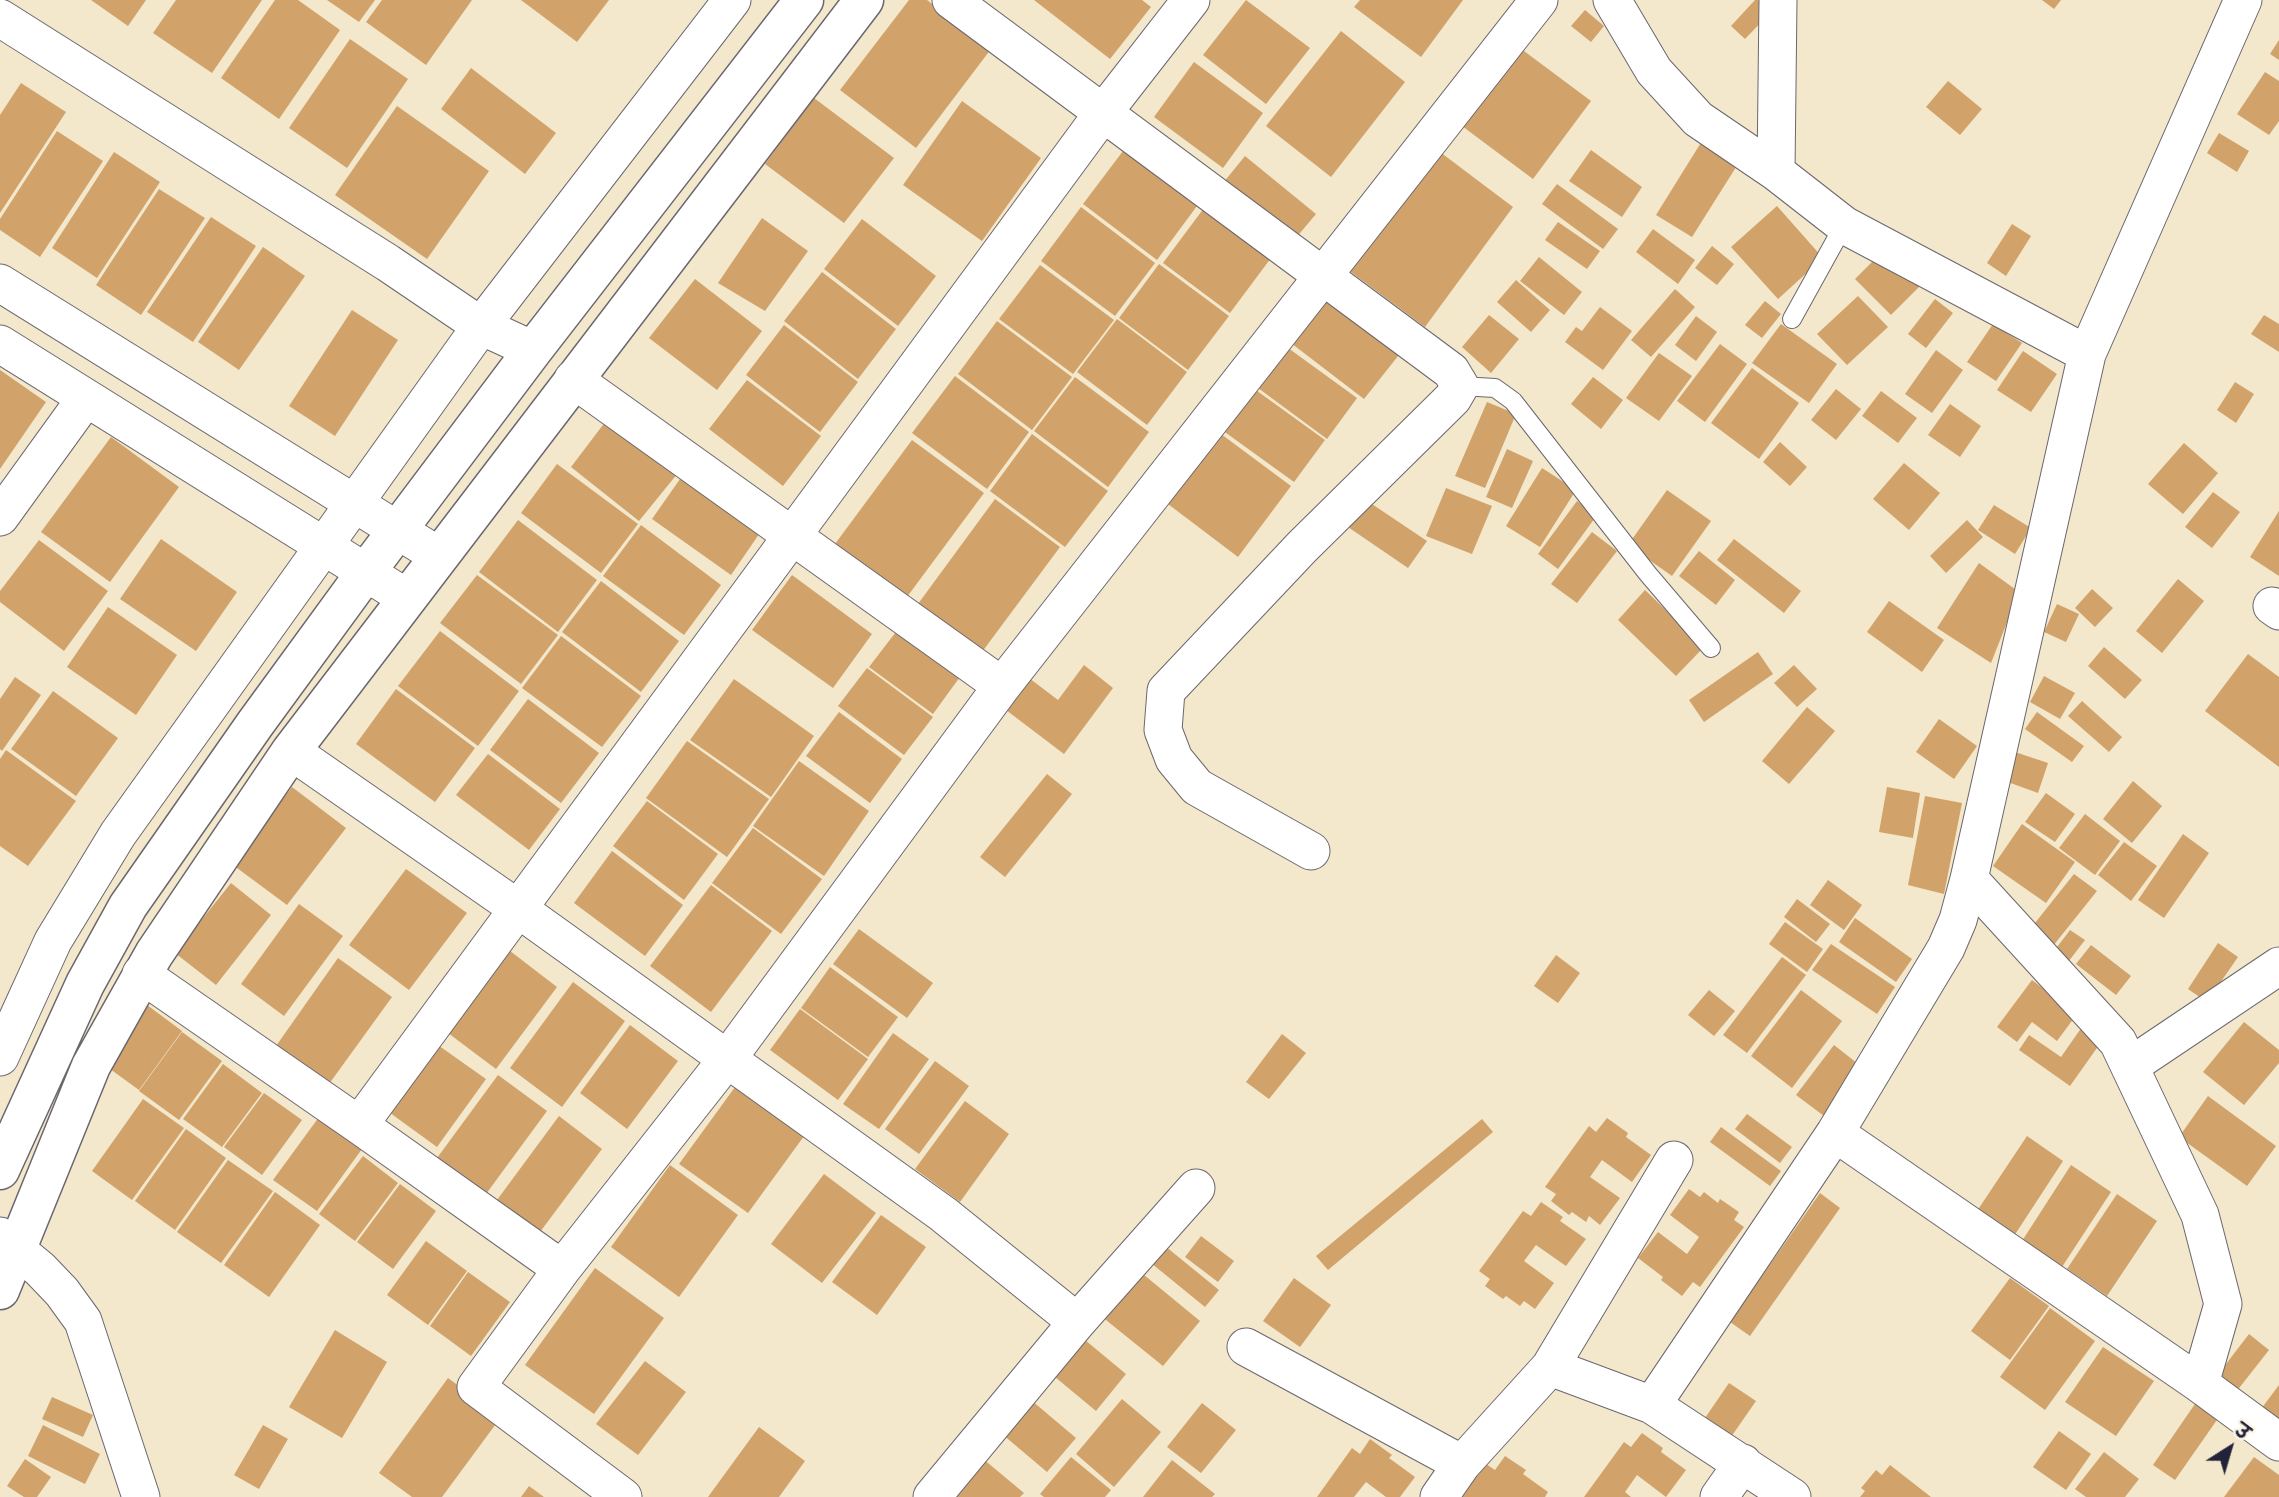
<!DOCTYPE html>
<meta charset="utf-8">
<style>
body{margin:0}
#map{position:relative;width:2279px;height:1497px;overflow:hidden;background:#f3e7cc;font-family:"Patrick Hand","Playpen Sans Deva",sans-serif}
canvas{display:block}
.north{position:absolute;left:2195px;top:1413px;width:70px;height:70px;-webkit-text-stroke:5px #fcf5e5;paint-order:stroke;rotate:37deg;font-size:19px;font-weight:700;line-height:28px;text-align:center;color:#22223b}
.north::after{content:'';display:block;margin:auto;width:24px;height:32px;background:#22223b;clip-path:polygon(50% 0,100% 100%,50% 72%,0 100%)}
</style>
<div id="map">
<canvas width="2279" height="1497"></canvas>
<div class="north">उ</div>
</div>
<script>
const ctx = document.querySelector('canvas').getContext('2d');
ctx.lineJoin = 'round';
function fillPath(path, color) { ctx.fillStyle = color; ctx.fill(path, 'evenodd'); }
const poly = rows => new Path2D(rows.map(r => 'M' + r).join(''));
function strokePath(path, color, width, dash) { ctx.strokeStyle = color; ctx.lineWidth = width; ctx.lineCap = dash ? 'butt' : 'round'; ctx.setLineDash(dash || []); ctx.stroke(path); }
const building = poly([
 [91,0,146,0,128,26],
 [176,0,262,0,212,73,153,33],
 [275,0,298,0,340,30,279,119,221,78],
 [327,0,375,0,359,22],
 [382,0,472,0,426,65,366,22],
 [521,0,609,0,577,42],
 [909,0,927,0,991,49,916,148,840,90],
 [1034,0,1142,0,1151,7,1110,59],
 [1246,0,1310,48,1266,104,1203,55],
 [1360,0,1463,0,1421,57,1354,7],
 [1755,0,1758,0,1771,12,1745,39,1731,26],
 [2042,0,2061,0,2054,9],
 [1585,10,1604,26,1591,42,1571,26],
 [1341,31,1405,82,1331,177,1266,126],
 [350,39,408,79,347,168,289,128],
 [2279,40,2279,60,2270,54],
 [1520,48,1591,101,1533,179,1462,126],
 [1194,62,1263,113,1223,168,1154,117],
 [471,68,556,133,525,174,441,109],
 [2265,72,2279,81,2279,121,2269,135,2237,114],
 [1948,81,1982,109,1960,135,1926,107],
 [21,83,66,112,0,213,0,115],
 [814,98,894,158,844,223,765,164],
 [962,101,1041,158,982,241,903,185],
 [397,106,489,171,427,259,335,195],
 [57,131,103,161,40,257,0,230,0,219],
 [2219,133,2249,151,2237,172,2207,153],
 [1702,141,1738,164,1692,237,1656,215],
 [1436,149,1513,207,1425,327,1347,269],
 [1591,150,1642,187,1622,217,1569,181],
 [1123,151,1197,206,1157,260,1083,204],
 [114,152,160,182,97,278,52,248],
 [1245,156,1316,214,1290,245,1219,188],
 [1557,184,1618,229,1603,249,1542,204],
 [159,189,205,218,141,315,96,285],
 [1777,206,1823,258,1778,299,1731,247],
 [1081,207,1155,263,1115,316,1041,261],
 [1204,208,1271,258,1230,313,1163,263],
 [211,217,256,246,193,342,147,312],
 [762,218,808,251,765,311,718,283],
 [862,219,936,276,898,326,824,269],
 [1558,222,1600,251,1587,269,1545,240],
 [2012,224,2031,236,2006,276,1987,263],
 [1653,229,1695,260,1678,284,1636,252],
 [1712,246,1734,264,1717,285,1695,268],
 [263,247,305,276,239,370,198,342],
 [1884,250,1920,286,1891,315,1855,279],
 [1539,257,1582,292,1564,315,1520,281],
 [1159,264,1229,316,1188,370,1119,318],
 [1040,265,1114,320,1073,374,999,319],
 [822,272,896,329,858,379,784,321],
 [695,279,762,331,717,390,649,338],
 [1516,280,1550,310,1531,332,1497,302],
 [1675,289,1695,307,1651,357,1631,340],
 [1325,291,1402,351,1364,399,1287,340],
 [1858,296,1888,327,1847,365,1817,334],
 [1935,299,1953,313,1926,348,1908,334],
 [1765,301,1781,314,1762,338,1745,325],
 [1600,307,1632,331,1603,370,1565,342,1576,327,1582,331],
 [352,310,398,340,335,436,289,406],
 [1489,315,1519,339,1491,373,1462,347],
 [2264,315,2279,324,2279,352,2251,334],
 [1696,316,1717,332,1696,361,1675,345],
 [1117,319,1187,372,1147,425,1077,372],
 [997,321,1072,377,1032,430,958,374],
 [1781,324,1837,364,1809,403,1752,363],
 [1993,324,2022,343,1996,381,1967,362],
 [784,325,858,382,820,432,746,375],
 [1720,344,1747,364,1705,422,1677,401],
 [1284,345,1357,398,1327,439,1254,385],
 [1936,350,1963,370,1932,413,1905,394],
 [2023,351,2057,374,2031,412,1997,390],
 [1659,353,1692,376,1659,421,1626,398],
 [1752,368,1799,403,1759,459,1711,423],
 [0,370,46,402,0,469],
 [955,376,1029,432,987,489,912,433],
 [1075,377,1149,432,1108,487,1034,431],
 [1593,377,1623,400,1601,429,1571,404],
 [747,380,821,436,783,486,709,429],
 [2235,382,2254,394,2236,423,2217,410],
 [1253,388,1325,440,1294,482,1222,430],
 [1836,389,1861,409,1836,440,1811,420],
 [1881,391,1917,418,1898,443,1862,416],
 [1487,402,1516,414,1485,488,1455,476],
 [1950,404,1981,426,1960,457,1928,435],
 [612,413,682,468,639,521,571,467],
 [1032,434,1108,491,1065,547,990,491],
 [1221,434,1291,486,1238,557,1168,504],
 [111,437,179,487,110,582,41,532],
 [912,440,984,493,904,601,832,548],
 [1780,442,1807,467,1790,486,1763,462],
 [2184,443,2218,473,2183,514,2148,484],
 [1507,449,1533,461,1512,508,1486,497],
 [1904,463,1940,493,1909,530,1873,499],
 [557,464,638,524,601,573,521,513],
 [1542,468,1576,490,1540,547,1506,526],
 [687,469,766,524,731,575,652,519],
 [1446,488,1492,506,1472,554,1426,536],
 [1667,490,1711,521,1672,576,1628,545],
 [2213,492,2240,512,2212,548,2185,527],
 [1363,498,1427,541,1408,568,1345,525],
 [995,499,1060,547,979,656,915,608],
 [1577,501,1597,515,1558,569,1538,554],
 [1994,505,2031,528,2015,554,1978,530],
 [2279,511,2279,576,2250,557],
 [518,520,597,580,558,632,479,572],
 [1967,520,1983,537,1946,573,1930,556],
 [641,525,721,585,684,635,603,576],
 [1592,532,1617,551,1577,603,1551,584],
 [161,539,237,592,196,651,120,599],
 [1734,539,1801,591,1784,613,1717,560],
 [39,540,108,591,64,651,0,602,0,591],
 [1699,551,1735,580,1716,605,1679,576],
 [1979,563,2019,592,1991,663,1937,628],
 [477,575,558,635,521,684,440,623],
 [792,575,872,634,833,688,752,630],
 [2178,579,2204,601,2162,653,2136,631],
 [601,581,679,641,641,692,562,632],
 [2092,589,2113,608,2095,627,2075,608],
 [1645,590,1704,647,1676,676,1618,620],
 [1889,601,1944,640,1922,672,1867,632],
 [2057,604,2079,614,2066,642,2044,632],
 [108,607,177,655,136,715,67,667],
 [902,624,965,670,933,714,869,667],
 [440,631,519,691,478,746,398,686],
 [561,636,641,696,602,747,522,688],
 [2104,647,2142,680,2125,699,2088,666],
 [1758,652,1773,674,1704,722,1689,700],
 [2248,654,2279,677,2279,767,2205,711],
 [1084,665,1113,688,1064,754,1006,710,1029,678,1058,700],
 [1794,665,1817,689,1797,707,1774,683],
 [867,668,933,717,904,755,838,706],
 [2044,676,2075,693,2060,719,2030,702],
 [15,677,41,695,2,751,0,749,0,699],
 [734,679,814,736,771,797,690,740],
 [396,689,475,748,435,802,356,744],
 [53,691,118,738,76,796,11,749],
 [528,699,599,753,561,803,490,750],
 [2082,701,2122,737,2109,752,2068,716],
 [1807,707,1835,731,1789,784,1762,761],
 [839,712,902,759,870,803,806,756],
 [2037,712,2084,746,2072,762,2025,729],
 [1939,719,1977,746,1954,779,1916,752],
 [687,741,769,799,727,857,646,798],
 [6,750,76,801,28,866,0,846,0,759],
 [2015,752,2048,763,2038,793,2005,781],
 [488,754,560,809,529,850,456,795],
 [799,761,869,811,824,876,753,826],
 [1047,774,1072,794,1005,877,980,857],
 [2133,781,2162,806,2132,843,2103,819],
 [292,787,346,828,287,905,233,865],
 [1887,787,1920,793,1913,838,1879,832],
 [2046,793,2075,814,2055,842,2025,822],
 [1925,796,1962,803,1944,894,1908,885],
 [647,801,718,854,684,900,613,846],
 [2085,814,2120,841,2095,875,2059,848],
 [2022,824,2075,862,2046,903,1993,866],
 [753,828,822,879,781,934,712,883],
 [2183,834,2209,853,2164,918,2138,900],
 [2124,842,2157,866,2131,901,2098,875],
 [612,851,683,905,645,956,574,903],
 [406,869,467,913,409,990,349,945],
 [2074,874,2097,891,2053,946,2031,928],
 [1828,880,1862,905,1844,930,1810,905],
 [231,883,271,915,216,985,175,953],
 [711,885,772,931,711,1012,650,966],
 [1797,899,1830,924,1816,942,1784,917],
 [299,904,343,936,284,1016,241,984],
 [1855,918,1912,959,1896,982,1839,942],
 [1785,922,1823,949,1807,972,1769,944],
 [859,929,933,983,907,1018,833,964],
 [2070,930,2085,940,2065,966,2051,955],
 [2218,943,2238,957,2207,1002,2188,989],
 [501,944,557,987,496,1069,440,1027],
 [1831,944,1895,987,1877,1014,1812,970],
 [2091,945,2131,976,2116,995,2076,964],
 [1556,955,1580,973,1558,1003,1534,986],
 [1782,957,1806,975,1747,1053,1723,1035],
 [338,958,392,997,329,1084,276,1046],
 [830,967,898,1017,868,1057,801,1008],
 [2032,980,2077,1014,2057,1041,2032,1022,2017,1042,1997,1027],
 [573,982,625,1021,562,1107,510,1068],
 [1709,990,1735,1011,1714,1036,1688,1015],
 [1801,990,1842,1021,1792,1088,1751,1056],
 [143,1002,182,1031,139,1090,99,1061],
 [800,1009,868,1059,838,1100,770,1050],
 [2244,1022,2279,1050,2279,1063,2244,1105,2203,1072],
 [2084,1024,2104,1038,2070,1086,2019,1050,2029,1035,2061,1057],
 [630,1025,678,1061,627,1129,580,1093],
 [182,1032,222,1061,179,1120,139,1091],
 [893,1033,929,1059,879,1129,843,1104],
 [1282,1034,1306,1053,1269,1099,1246,1082],
 [435,1043,486,1079,437,1147,386,1110],
 [1834,1045,1862,1067,1824,1116,1796,1095],
 [935,1061,969,1086,919,1154,885,1129],
 [223,1064,262,1093,222,1147,183,1119],
 [498,1075,547,1111,486,1194,437,1158],
 [738,1083,807,1132,748,1213,679,1164],
 [264,1093,302,1120,262,1175,224,1147],
 [2208,1096,2276,1146,2247,1186,2179,1137],
 [143,1099,184,1128,132,1200,92,1171],
 [965,1101,1009,1134,960,1202,915,1169],
 [1747,1114,1792,1147,1780,1163,1735,1129],
 [559,1116,602,1149,540,1232,497,1200],
 [319,1117,362,1149,317,1211,273,1180],
 [1607,1118,1628,1133,1626,1137,1651,1155,1632,1182,1602,1160,1590,1177,1620,1198,1600,1225,1589,1216,1586,1222,1572,1212,1569,1215,1551,1201,1556,1194,1545,1187,1589,1126,1596,1132],
 [1482,1119,1493,1132,1328,1270,1316,1256],
 [1721,1127,1781,1171,1770,1186,1710,1142],
 [186,1129,226,1158,175,1230,135,1201],
 [2027,1136,2063,1161,2014,1236,1977,1211],
 [363,1156,398,1183,355,1241,319,1214],
 [228,1160,273,1191,221,1263,177,1232],
 [670,1165,738,1215,679,1297,611,1247],
 [2071,1165,2111,1192,2062,1267,2022,1241],
 [824,1174,876,1213,822,1283,771,1244],
 [400,1184,436,1211,393,1269,357,1242],
 [1689,1189,1700,1197,1704,1192,1718,1203,1720,1199,1739,1212,1734,1220,1744,1227,1700,1287,1693,1282,1682,1296,1661,1280,1663,1277,1638,1258,1658,1232,1687,1254,1699,1237,1670,1215],
 [275,1192,320,1225,269,1297,224,1265],
 [1820,1193,1840,1208,1750,1336,1730,1322],
 [2117,1194,2157,1221,2107,1296,2067,1269],
 [1541,1202,1563,1217,1560,1221,1586,1239,1566,1266,1536,1245,1524,1261,1554,1283,1535,1309,1524,1301,1520,1306,1506,1296,1503,1299,1485,1286,1490,1279,1479,1271,1523,1211,1531,1216],
 [881,1215,926,1247,877,1315,832,1282],
 [1201,1236,1234,1261,1218,1282,1185,1257],
 [426,1241,467,1271,428,1325,387,1295],
 [1165,1246,1219,1290,1205,1307,1151,1263],
 [595,1268,664,1318,594,1414,525,1365],
 [1138,1270,1200,1321,1163,1366,1101,1316],
 [468,1272,510,1302,471,1356,430,1326],
 [1294,1278,1331,1305,1300,1347,1263,1321],
 [2010,1278,2049,1306,2010,1360,1971,1331],
 [2050,1308,2095,1341,2045,1410,2000,1377],
 [335,1330,387,1362,342,1438,289,1407],
 [2249,1334,2269,1350,2236,1392,2216,1377],
 [1085,1340,1126,1374,1096,1411,1055,1377],
 [2103,1347,2154,1381,2116,1436,2065,1402],
 [645,1361,686,1392,638,1455,596,1424],
 [448,1378,501,1417,442,1497,412,1497,379,1473],
 [1729,1383,1756,1401,1731,1437,1705,1418],
 [2279,1385,2279,1429,2258,1413],
 [52,1397,93,1415,83,1437,42,1419],
 [1122,1399,1161,1432,1114,1487,1076,1454],
 [1031,1400,1076,1438,1047,1472,1002,1434],
 [2197,1401,2219,1417,2175,1480,2153,1465],
 [1202,1403,1236,1430,1201,1473,1167,1447],
 [43,1425,100,1454,85,1484,28,1456],
 [263,1425,288,1439,259,1489,234,1475],
 [759,1427,805,1461,779,1497,708,1497],
 [2059,1431,2091,1454,2066,1490,2033,1467],
 [1642,1433,1663,1448,1661,1452,1686,1470,1666,1497,1637,1475,1625,1492,1631,1497,1584,1497,1624,1442,1631,1447],
 [1370,1439,1392,1455,1389,1458,1415,1477,1400,1497,1386,1497,1366,1482,1354,1497,1317,1497,1352,1448,1360,1454],
 [2104,1452,2139,1479,2125,1497,2086,1497,2075,1489],
 [1505,1456,1526,1470,1523,1474,1548,1492,1545,1497,1462,1497,1486,1464,1495,1470],
 [1071,1457,1111,1490,1105,1497,1044,1497,1040,1494],
 [2254,1457,2279,1475,2279,1497,2224,1497],
 [982,1458,1024,1493,1020,1497,949,1497],
 [25,1459,51,1477,37,1497,24,1497,7,1486],
 [1172,1460,1215,1494,1212,1497,1143,1497],
 [1890,1465,1931,1497,1860,1497,1865,1491,1861,1488,1876,1470,1882,1475],
 [529,1486,544,1497,521,1497]
]);
const lane = poly([
 [1792,319,1844,225],
 [1460,386,1495,388,1513,401,1648,574,1711,648]
]);
const street = poly([
 [951,0,1451,371,1460,386,1453,398,1302,547,1166,691,1163,730,1174,759,1197,787,1311,851],
 [1612,0,1654,71,1698,119,1776,172,1844,225,2087,354],
 [0,18,388,263,481,326,533,350],
 [1776,172,1778,0],
 [0,283,439,556],
 [0,344,407,598],
 [573,379,1002,686],
 [0,517,86,398],
 [2272,606,2279,611],
 [291,751,517,908,943,1214,1077,1322],
 [1969,879,2118,1042,2200,1215,2223,1304,2200,1384],
 [141,974,359,1125,562,1269],
 [0,1057,53,941,118,834,481,326,732,0],
 [2130,1066,2279,966],
 [359,1125,1103,113,1191,0],
 [1835,1133,2200,1384,2279,1442],
 [0,1236,40,1269,62,1292,83,1321,141,1497],
 [1246,1347,1462,1464],
 [1550,1367,1674,1160],
 [1652,1405,1792,1497],
 [623,1497,476,1387,562,1269,728,1058,1002,686,1539,0],
 [932,1497,1077,1322,1196,1188],
 [1439,1497,1462,1464,1550,1367,1652,1405,1835,1133,1946,948,1958,920,1969,879,2087,354,2243,0],
 [1719,1497,1743,1463]
]);
const secondary = poly([
 [0,1170,85,984,128,906,255,724,366,572,533,350,804,0],
 [0,1290,91,1066,154,954,291,751,864,0]
]);
fillPath(building, '#d1a36a');
strokePath(lane, '#6b676e', 20);
strokePath(street, '#6b676e', 39);
strokePath(secondary, '#6b676e', 41);
strokePath(lane, '#fff', 18);
strokePath(street, '#fff', 37);
strokePath(secondary, '#fff', 38);
</script>
